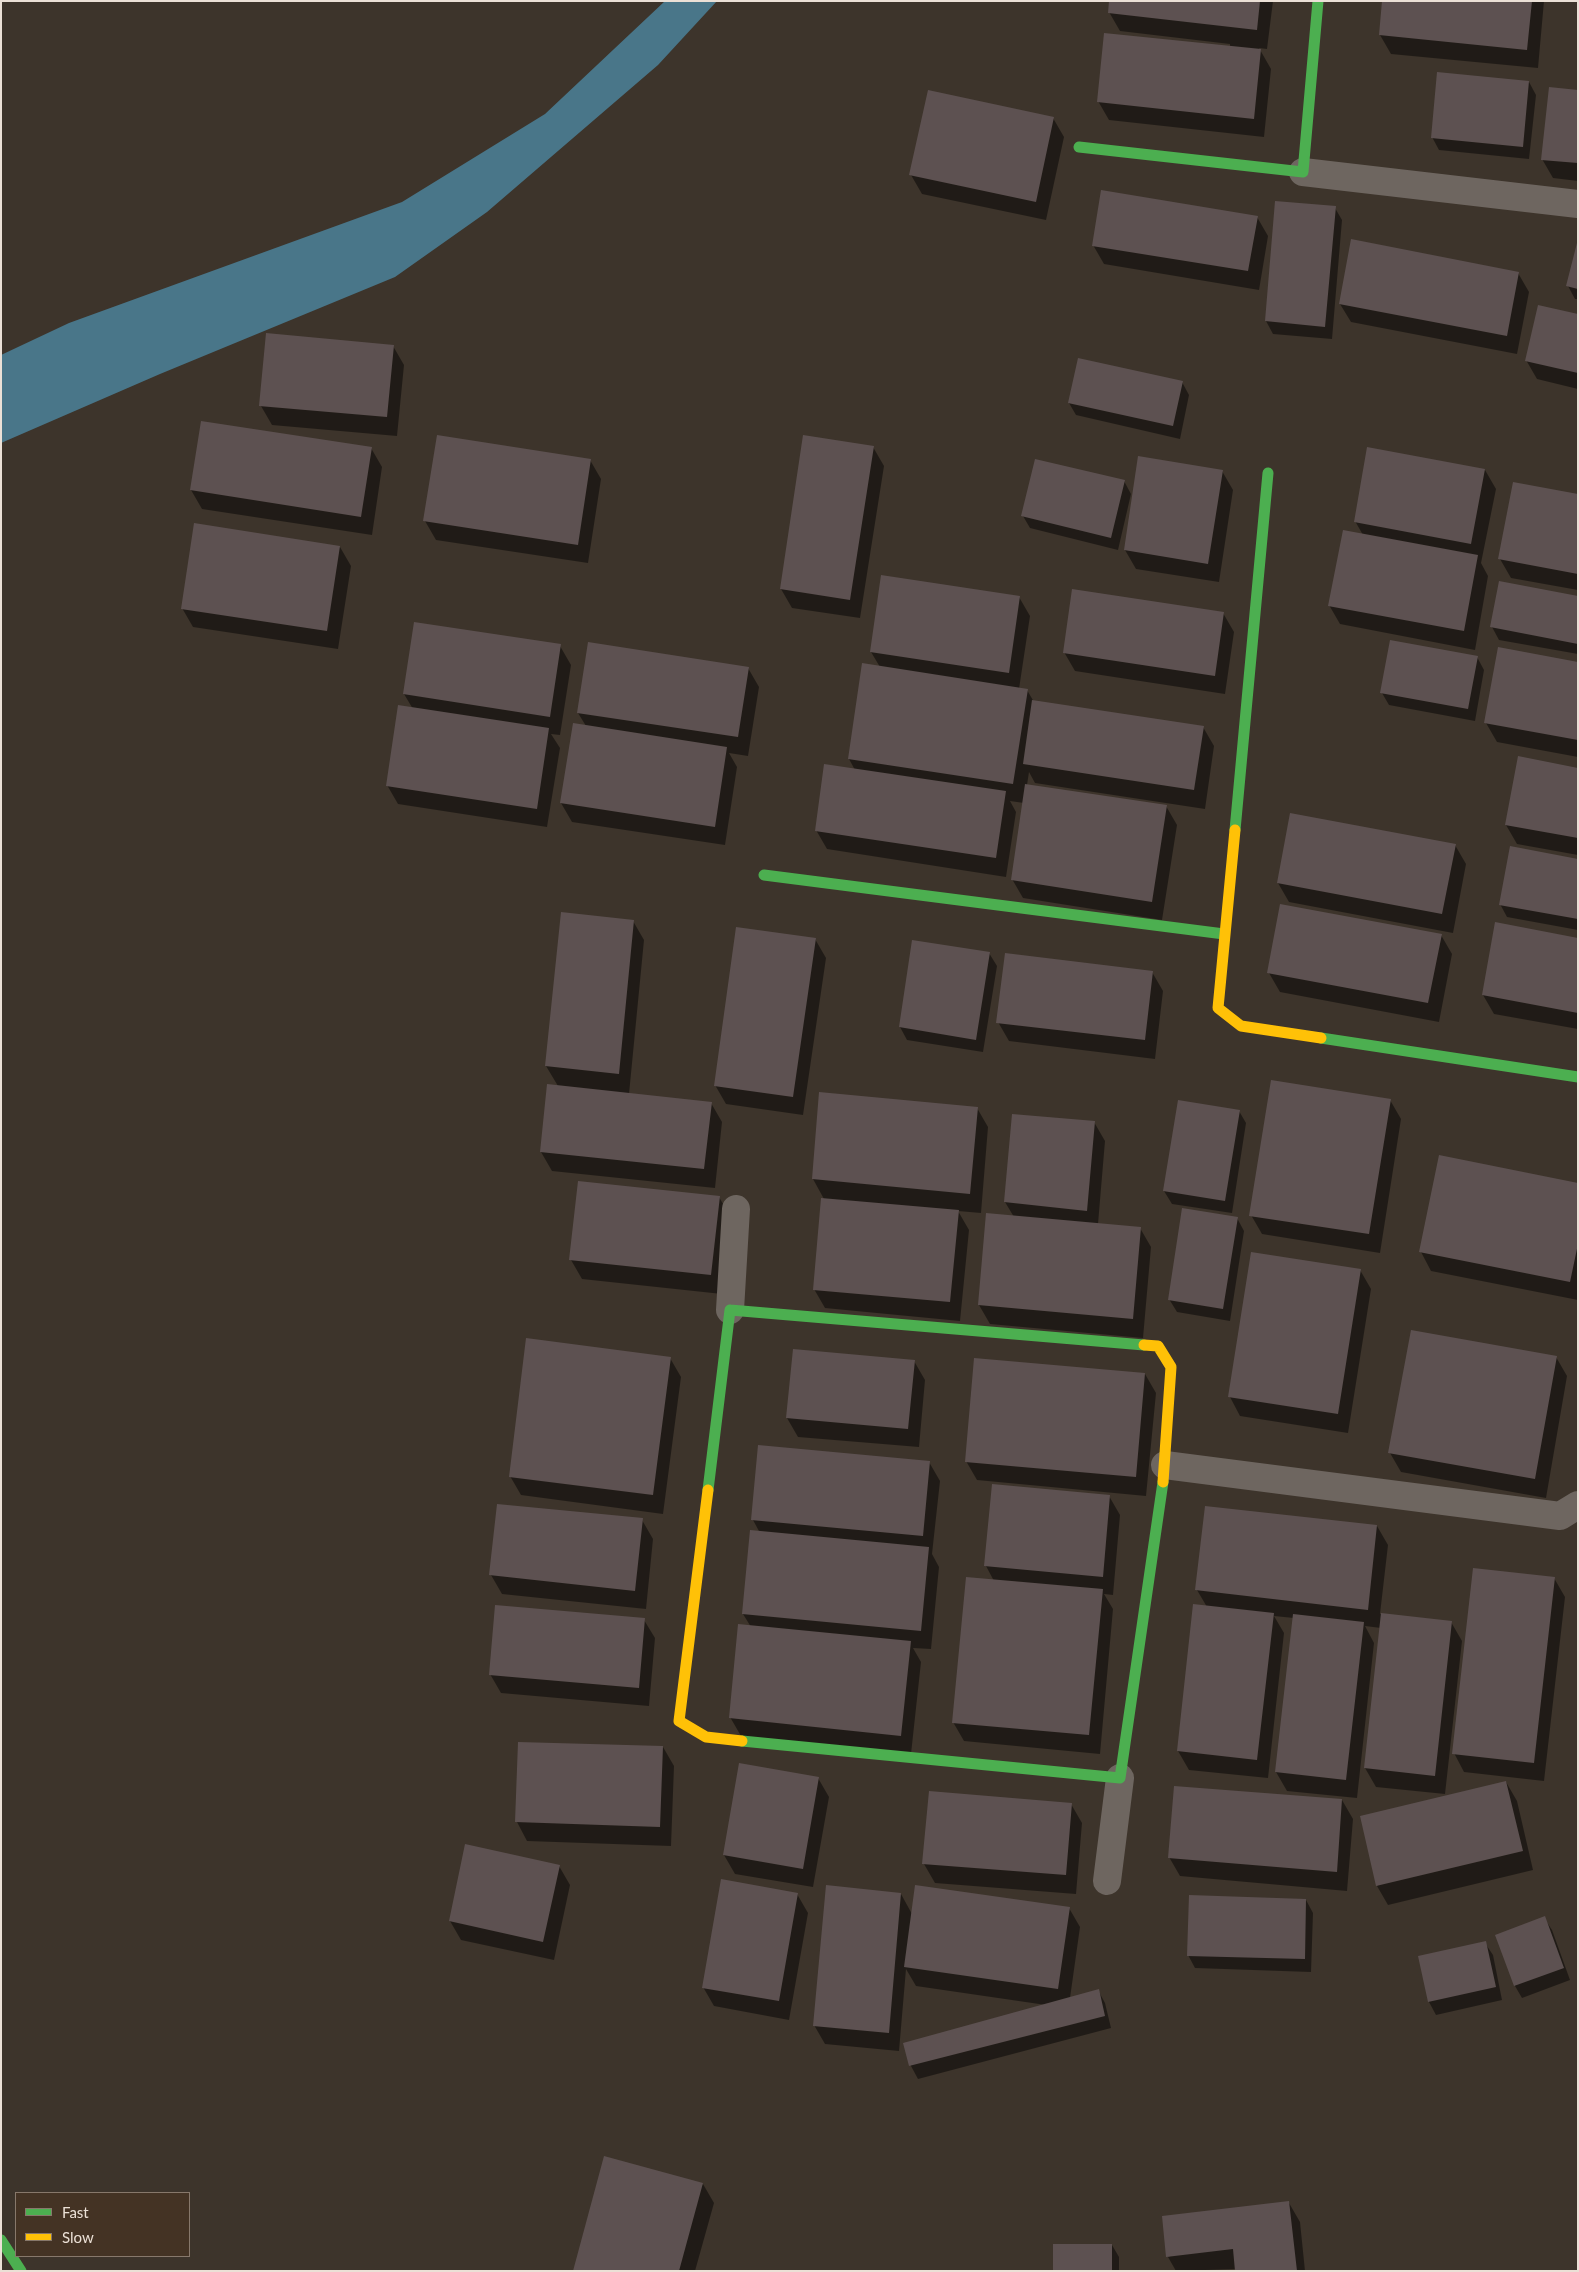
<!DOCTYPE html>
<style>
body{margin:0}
#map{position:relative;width:1579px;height:2272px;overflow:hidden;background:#3d342b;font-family:Lato,sans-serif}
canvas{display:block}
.frame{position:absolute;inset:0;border:2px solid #ebe0d6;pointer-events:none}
.legend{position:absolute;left:15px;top:2192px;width:175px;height:65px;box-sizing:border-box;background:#443324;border:1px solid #87786b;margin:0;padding:6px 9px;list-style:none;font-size:15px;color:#ebe0d6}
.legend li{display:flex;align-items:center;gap:10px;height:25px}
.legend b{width:25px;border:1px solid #87786b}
</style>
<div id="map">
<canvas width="1579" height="2272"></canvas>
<div class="frame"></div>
<ul class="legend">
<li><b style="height:6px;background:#4caf50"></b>Fast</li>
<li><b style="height:6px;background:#ffc107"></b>Slow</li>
</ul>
</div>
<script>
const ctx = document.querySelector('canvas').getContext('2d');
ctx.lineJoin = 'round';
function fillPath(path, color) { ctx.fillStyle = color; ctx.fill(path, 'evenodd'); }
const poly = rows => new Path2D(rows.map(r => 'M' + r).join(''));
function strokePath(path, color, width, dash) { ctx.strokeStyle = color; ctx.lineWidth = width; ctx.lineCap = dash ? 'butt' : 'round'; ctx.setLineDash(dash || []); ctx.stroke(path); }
const water = poly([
 [665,1,717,1,658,65,487,212,395,277,160,374,1,443,1,355,69,323,402,202,545,114]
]);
const shadow = poly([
 [1111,1,1273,1,1267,49,1259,48,1271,69,1264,137,1109,120,1098,101,1230,47,1230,44,1120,31,1109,12],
 [1384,1,1544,1,1538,68,1391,54,1380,35],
 [1529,82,1536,95,1529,159,1439,150,1432,137],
 [1578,91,1578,181,1553,178,1542,159],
 [1053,118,1064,137,1046,220,922,194,911,175],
 [1276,202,1335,208,1342,220,1332,339,1273,334,1266,321],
 [1257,217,1268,236,1259,290,1104,264,1093,245],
 [1578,241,1578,299,1575,299,1568,286],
 [1518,273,1529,292,1517,354,1351,322,1340,304],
 [1578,315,1578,389,1537,379,1526,360],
 [393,346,404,365,397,436,272,425,261,406],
 [1182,382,1189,395,1180,439,1076,415,1069,403],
 [873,447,884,466,860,618,792,608,781,589],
 [371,448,382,467,372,535,202,509,191,490],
 [1139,458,1222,471,1233,490,1219,582,1136,569,1125,550],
 [590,460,601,479,588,563,436,540,425,521],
 [1485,470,1496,489,1481,563,1488,576,1475,650,1340,624,1329,605,1363,535,1355,521],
 [1124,481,1131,494,1118,550,1030,528,1023,516],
 [1578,496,1578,590,1511,578,1500,559],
 [340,547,351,566,338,649,193,627,182,608],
 [1019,597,1030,616,1019,689,1027,690,1034,702,1203,727,1214,746,1205,809,1035,783,1029,772,1027,785,1166,806,1177,825,1162,920,1023,898,1012,879,1024,803,1010,801,1016,812,1006,877,827,849,816,830,855,770,849,759,880,667,871,652],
 [1578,597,1578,654,1499,640,1492,627],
 [1223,613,1234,632,1225,694,1075,671,1064,652],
 [560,646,571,665,560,735,551,734,560,748,547,827,398,804,387,785,413,709,404,694],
 [1477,657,1484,670,1475,721,1389,705,1382,693],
 [1578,664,1578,757,1497,742,1486,723],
 [748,668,759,687,748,756,729,753,737,767,725,845,572,822,561,803,586,726,578,713],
 [1578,769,1578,855,1517,844,1506,825],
 [1455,845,1466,864,1453,933,1289,902,1278,883],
 [1578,860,1578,930,1507,917,1500,904],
 [562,913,633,921,644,940,629,1094,711,1103,722,1122,715,1188,552,1171,541,1152,558,1086,546,1066],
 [1441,935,1452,954,1439,1022,1280,992,1269,973],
 [815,939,826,958,803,1115,726,1104,715,1085],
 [1578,940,1578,1029,1494,1014,1483,995],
 [913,941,989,953,997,966,983,1052,907,1040,900,1027],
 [1152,972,1163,991,1155,1059,1009,1041,998,1022],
 [820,1094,977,1108,988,1127,981,1213,958,1211,969,1230,960,1321,825,1308,814,1289,824,1199,813,1179],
 [1390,1100,1401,1119,1380,1253,1262,1234,1251,1215],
 [1239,1111,1246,1123,1232,1213,1172,1204,1164,1191],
 [1014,1115,1094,1122,1105,1141,1098,1224,1140,1228,1151,1247,1143,1338,990,1324,979,1305,1014,1217,1005,1202],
 [1578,1184,1578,1300,1431,1271,1421,1252],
 [719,1197,730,1216,722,1294,582,1279,571,1260],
 [1237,1218,1244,1231,1230,1321,1177,1312,1169,1299],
 [1360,1270,1371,1289,1348,1433,1240,1416,1230,1397],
 [1556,1357,1567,1376,1546,1498,1401,1472,1390,1453],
 [670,1358,681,1377,663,1514,521,1495,510,1476],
 [914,1361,925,1380,919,1447,798,1437,787,1418],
 [1145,1374,1156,1393,1146,1496,977,1480,966,1461],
 [929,1462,940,1481,932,1554,939,1567,931,1649,913,1648,921,1662,911,1754,741,1736,730,1717,751,1627,743,1614,760,1533,753,1520],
 [1109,1496,1120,1515,1113,1595,1104,1594,1113,1609,1100,1754,964,1741,953,1722,994,1581,986,1566],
 [642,1520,653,1539,646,1609,502,1594,491,1575],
 [1377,1526,1388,1545,1380,1614,1451,1622,1462,1641,1445,1794,1376,1787,1365,1768,1381,1628,1365,1626,1374,1643,1357,1798,1287,1791,1276,1772,1294,1618,1274,1616,1284,1633,1268,1778,1189,1770,1178,1751,1207,1607,1197,1590],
 [1554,1578,1565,1597,1544,1781,1464,1772,1454,1753],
 [644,1620,655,1638,649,1706,501,1693,490,1674],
 [663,1747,674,1766,671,1846,527,1841,517,1822],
 [818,1778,829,1797,813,1887,735,1874,724,1855],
 [1506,1782,1517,1801,1533,1870,1388,1905,1377,1886],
 [1342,1800,1353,1819,1347,1891,1180,1876,1169,1857],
 [1071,1804,1082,1823,1076,1894,935,1883,924,1864],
 [559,1866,570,1885,554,1960,461,1940,450,1921],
 [797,1894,808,1913,789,2020,714,2006,703,1987],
 [901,1894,912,1914,1069,1908,1080,1927,1070,1998,1098,1990,1105,2003,1111,2028,918,2079,911,2066,904,2044,1046,2005,916,1986,906,1969,899,2051,825,2044,814,2025],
 [1306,1900,1313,1913,1311,1972,1195,1968,1188,1955],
 [1544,1918,1552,1930,1570,1980,1522,1998,1515,1986,1497,1936],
 [1485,1943,1493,1955,1502,2000,1436,2015,1429,2002,1419,1957],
 [703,2184,714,2203,695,2271,574,2271],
 [1289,2203,1300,2222,1305,2271,1236,2271,1236,2269,1176,2271,1168,2257],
 [1112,2245,1119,2257,1119,2271,1055,2271]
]);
const building = poly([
 [1109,1,1260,1,1257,30,1108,13],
 [1382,1,1532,1,1527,50,1379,35],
 [1104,33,1261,49,1254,119,1097,102],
 [1437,72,1529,81,1523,147,1431,138],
 [1549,87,1578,90,1578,163,1541,160],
 [928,90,1054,117,1036,202,909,175],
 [1101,190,1258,216,1248,271,1092,246],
 [1275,201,1336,206,1325,327,1265,321],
 [1351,239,1519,272,1507,336,1339,304],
 [1578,239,1578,289,1566,286],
 [1538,305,1578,314,1578,373,1525,361],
 [266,333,394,345,387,417,259,406],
 [1078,358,1183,381,1173,426,1068,403],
 [201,421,372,447,361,517,190,490],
 [437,435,591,459,578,545,423,521],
 [803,435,874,446,850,600,780,589],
 [1367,447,1485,469,1471,544,1354,522],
 [1138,456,1223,470,1208,564,1124,550],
 [1035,459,1125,480,1111,538,1021,516],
 [1513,482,1578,494,1578,574,1498,559],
 [194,523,340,546,327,631,181,609],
 [1343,530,1478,555,1464,631,1328,606],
 [881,575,1020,596,1009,673,870,652],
 [1499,581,1578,596,1578,644,1490,627],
 [1072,589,1224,612,1215,676,1063,653],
 [414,622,561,644,550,717,403,694],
 [1390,640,1478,656,1468,709,1380,693],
 [588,642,749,667,738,737,577,713],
 [1498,647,1578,662,1578,740,1484,723],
 [862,663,1028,689,1013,784,848,759],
 [1032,700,1204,726,1194,790,1023,764],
 [398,705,549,728,537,809,386,786],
 [573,723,727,747,715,827,560,803],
 [1518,756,1578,768,1578,838,1505,825],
 [824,764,1006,791,996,858,815,831],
 [1025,784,1167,805,1152,902,1011,880],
 [1290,813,1456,844,1442,914,1277,883],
 [1510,846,1578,859,1578,919,1499,905],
 [1280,904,1442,934,1428,1003,1267,973],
 [561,912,634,920,619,1074,545,1066],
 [1495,922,1578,938,1578,1013,1482,995],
 [736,927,816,938,793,1097,714,1086],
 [912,940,990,952,976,1040,899,1027],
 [1005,953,1153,971,1145,1040,996,1023],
 [1271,1080,1391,1099,1369,1234,1249,1216],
 [547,1084,712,1102,704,1169,540,1152],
 [819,1092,978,1107,970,1194,812,1179],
 [1178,1100,1240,1110,1225,1201,1163,1191],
 [1012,1114,1095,1121,1087,1211,1004,1202],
 [1439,1155,1578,1183,1578,1244,1570,1282,1419,1252],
 [578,1181,720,1196,711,1275,569,1260],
 [821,1198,959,1210,950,1302,813,1290],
 [1182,1208,1238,1217,1223,1309,1168,1300],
 [986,1213,1141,1227,1133,1319,978,1305],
 [1251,1252,1361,1269,1338,1414,1228,1397],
 [1411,1330,1557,1356,1535,1479,1388,1453],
 [526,1338,671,1357,653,1495,509,1477],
 [793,1349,915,1360,908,1429,786,1418],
 [974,1358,1145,1373,1136,1477,965,1462],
 [758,1445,930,1461,923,1536,751,1520],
 [992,1484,1110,1495,1103,1577,984,1566],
 [497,1504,643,1518,635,1591,489,1575],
 [1205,1506,1377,1525,1368,1610,1195,1590],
 [750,1530,929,1547,921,1631,742,1614],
 [1473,1568,1555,1577,1534,1763,1452,1754],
 [966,1577,1103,1589,1089,1735,952,1723],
 [1193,1604,1274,1613,1257,1760,1177,1751],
 [495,1605,645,1618,639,1688,489,1675],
 [1381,1613,1452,1621,1435,1776,1364,1768],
 [1293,1614,1364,1622,1346,1780,1275,1772],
 [738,1624,911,1641,901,1736,729,1718],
 [518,1742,663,1746,660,1827,515,1822],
 [739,1763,819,1777,803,1869,723,1855],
 [1506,1781,1523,1851,1376,1886,1360,1816],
 [1174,1786,1342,1799,1337,1872,1168,1858],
 [929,1791,1072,1803,1066,1875,922,1864],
 [465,1844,560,1865,543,1942,449,1921],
 [721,1879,798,1893,779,2001,702,1988],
 [826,1885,901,1893,889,2033,813,2026],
 [915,1885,1070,1907,1058,1989,904,1967],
 [1189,1895,1306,1899,1305,1959,1187,1956],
 [1545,1916,1564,1968,1514,1986,1495,1935],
 [1486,1941,1496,1987,1428,2002,1418,1956],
 [1099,1989,1105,2016,909,2066,903,2043],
 [604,2156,703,2183,679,2271,573,2271],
 [1289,2201,1297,2271,1235,2271,1233,2249,1166,2257,1162,2216],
 [1053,2244,1112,2244,1112,2271,1053,2271]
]);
const street = poly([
 [1303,172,1578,204],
 [730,1310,736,1209],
 [1165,1465,1560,1516,1578,1505],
 [1107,1881,1120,1778]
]);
const fast = poly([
 [1079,147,1303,172,1318,1],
 [1235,830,1268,473],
 [764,875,1224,934],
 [1321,1038,1578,1077],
 [730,1310,1144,1345],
 [708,1490,730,1310],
 [742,1741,1120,1778,1163,1482],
 [1,2240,21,2271]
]);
const slow = poly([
 [1235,830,1218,1008,1241,1026,1321,1038],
 [1144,1345,1158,1346,1171,1367,1163,1482],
 [708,1490,679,1721,706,1737,742,1741]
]);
fillPath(water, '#497689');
fillPath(shadow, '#0007');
fillPath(building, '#5d5151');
strokePath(street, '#6e6660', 28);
strokePath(fast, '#4caf50', 11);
strokePath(slow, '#ffc107', 11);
</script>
